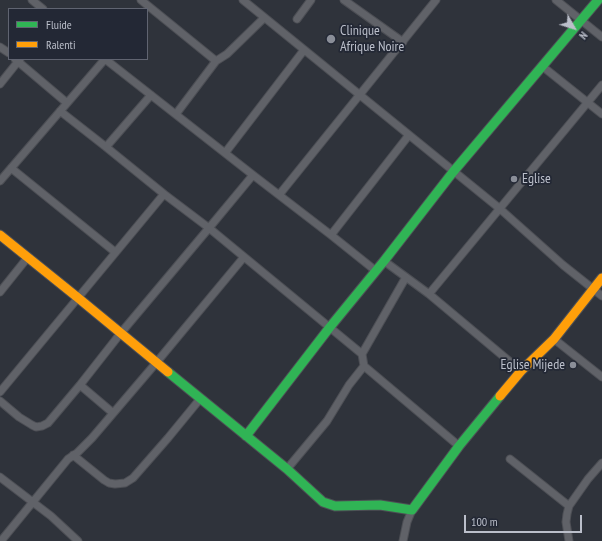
<!DOCTYPE html>
<style>
body{margin:0}
#map{position:relative;width:602px;height:541px;overflow:hidden;background:#2f333b;font-family:"PT Sans Narrow",sans-serif}
canvas{display:block}
.legend{position:absolute;left:8px;top:8px;width:140px;height:52px;box-sizing:border-box;background:#232835;border:1px solid #606471;margin:0;padding:5px 7px;list-style:none;font-size:12px;color:#bbbfca}
.legend li{display:flex;align-items:center;gap:8px;height:20px}
.legend b{width:20px;border:1px solid #606471}
.north{position:absolute;left:554px;top:8px;width:40px;height:40px;-webkit-text-stroke:3px #232835;paint-order:stroke;rotate:129deg;font-size:11px;font-weight:700;line-height:16px;text-align:center;color:#bbbfca}
.north::after{content:'';display:block;margin:auto;width:14px;height:18px;background:#bbbfca;clip-path:polygon(50% 0,100% 100%,50% 72%,0 100%)}
.scale{position:absolute;left:464px;top:515px;width:118px;height:18px;box-sizing:border-box;border:2px solid #bbbfca;border-top:0;padding-left:5px;font-size:12px;line-height:14px;white-space:nowrap;color:#bbbfca;-webkit-text-stroke:3px #232835;paint-order:stroke}
</style>
<div id="map">
<canvas width="602" height="541"></canvas>
<ul class="legend">
<li><b style="height:5px;background:#30b455"></b>Fluide</li>
<li><b style="height:5px;background:#ff9f0a"></b>Ralenti</li>
</ul>
<div class="north">N</div>
<div class="scale">100 m</div>
</div>
<script>
const ctx = document.querySelector('canvas').getContext('2d');
ctx.lineJoin = 'round';
const poly = rows => new Path2D(rows.map(r => 'M' + r).join(''));
function strokePath(path, color, width, dash) { ctx.strokeStyle = color; ctx.lineWidth = width; ctx.lineCap = dash ? 'butt' : 'round'; ctx.setLineDash(dash || []); ctx.stroke(path); }
function label(font, color, halo, rows, align = 'center') {
  ctx.font = font + ' "PT Sans Narrow",sans-serif'; ctx.lineWidth = 3.5; ctx.setLineDash([]); ctx.textBaseline = 'middle'; ctx.strokeStyle = halo; ctx.fillStyle = color; for (const [text, x, y, turn = 0] of rows) {
    ctx.save(); ctx.translate(x, y); ctx.rotate((+turn || 0) * Math.PI / 180); ctx.textAlign = isNaN(turn) ? turn : align; if (halo) ctx.strokeText(text, 0, 0); ctx.fillText(text, 0, 0); ctx.restore();
  }
}
const street = poly([
 [32,0,43,9],
 [141,0,216,61],
 [243,0,499,208,563,265,602,296],
 [344,0,403,42],
 [556,0,602,37],
 [297,19,311,0],
 [0,47,9,53],
 [15,59,67,103],
 [105,59,253,175,331,235,376,271],
 [542,66,602,114],
 [0,84,20,59],
 [151,95,106,147,164,194,209,228,362,354],
 [60,111,106,147],
 [176,114,216,61,227,54,264,18],
 [225,153,304,50],
 [11,168,115,252],
 [0,181,105,59],
 [279,195,436,0],
 [331,235,409,135],
 [384,261,429,294,521,371],
 [0,292,28,257],
 [429,294,602,85],
 [554,339,602,377],
 [364,366,459,446],
 [80,385,113,413],
 [0,392,164,194],
 [0,401,19,417,32,425,36,427,42,426,48,423,80,385,120,334,209,228,253,175],
 [73,455,104,480,109,483,115,484,125,483,133,478,168,438,200,399],
 [510,459,569,506],
 [287,469,327,421,349,385,364,366,362,354,406,277],
 [0,477,51,516,78,541],
 [1,541,68,459,77,453,92,438,156,363,244,257],
 [403,541,407,522,412,510],
 [569,541,566,522,567,514,569,506,588,479,602,463]
]);
const fast = poly([
 [168,372,287,469,323,502,335,506,380,505,412,510,459,446,500,396],
 [246,436,330,327,384,261,453,172,598,0]
]);
const slow = poly([
 [0,235,77,297,168,372],
 [500,396,521,371,554,339,602,278]
]);
const markers = [
 [331,39,5,"#8a8e98"],
 [514,179,4,"#8a8e98"],
 [573,365,4,"#8a8e98"]
];
const poiNames = [
 ["Clinique",340,31],
 ["Afrique Noire",340,47],
 ["Eglise",522,179],
 ["Eglise Mijede",565,365,"right"]
];
strokePath(street, '#4d4f55', 9);
strokePath(fast, '#4d4f55', 11);
strokePath(slow, '#4d4f55', 11);
strokePath(street, '#606268', 7);
strokePath(fast, '#30b455', 9);
strokePath(slow, '#ff9f0a', 9);
for (const [x, y, r, color] of markers) { const dot = new Path2D(); dot.arc(x, y, r, 0, 2 * Math.PI); ctx.fillStyle = color; ctx.fill(dot); strokePath(dot, '#232835', 1.5); }
label('14px', '#bbbfca', '#232835', poiNames, 'left');
</script>
